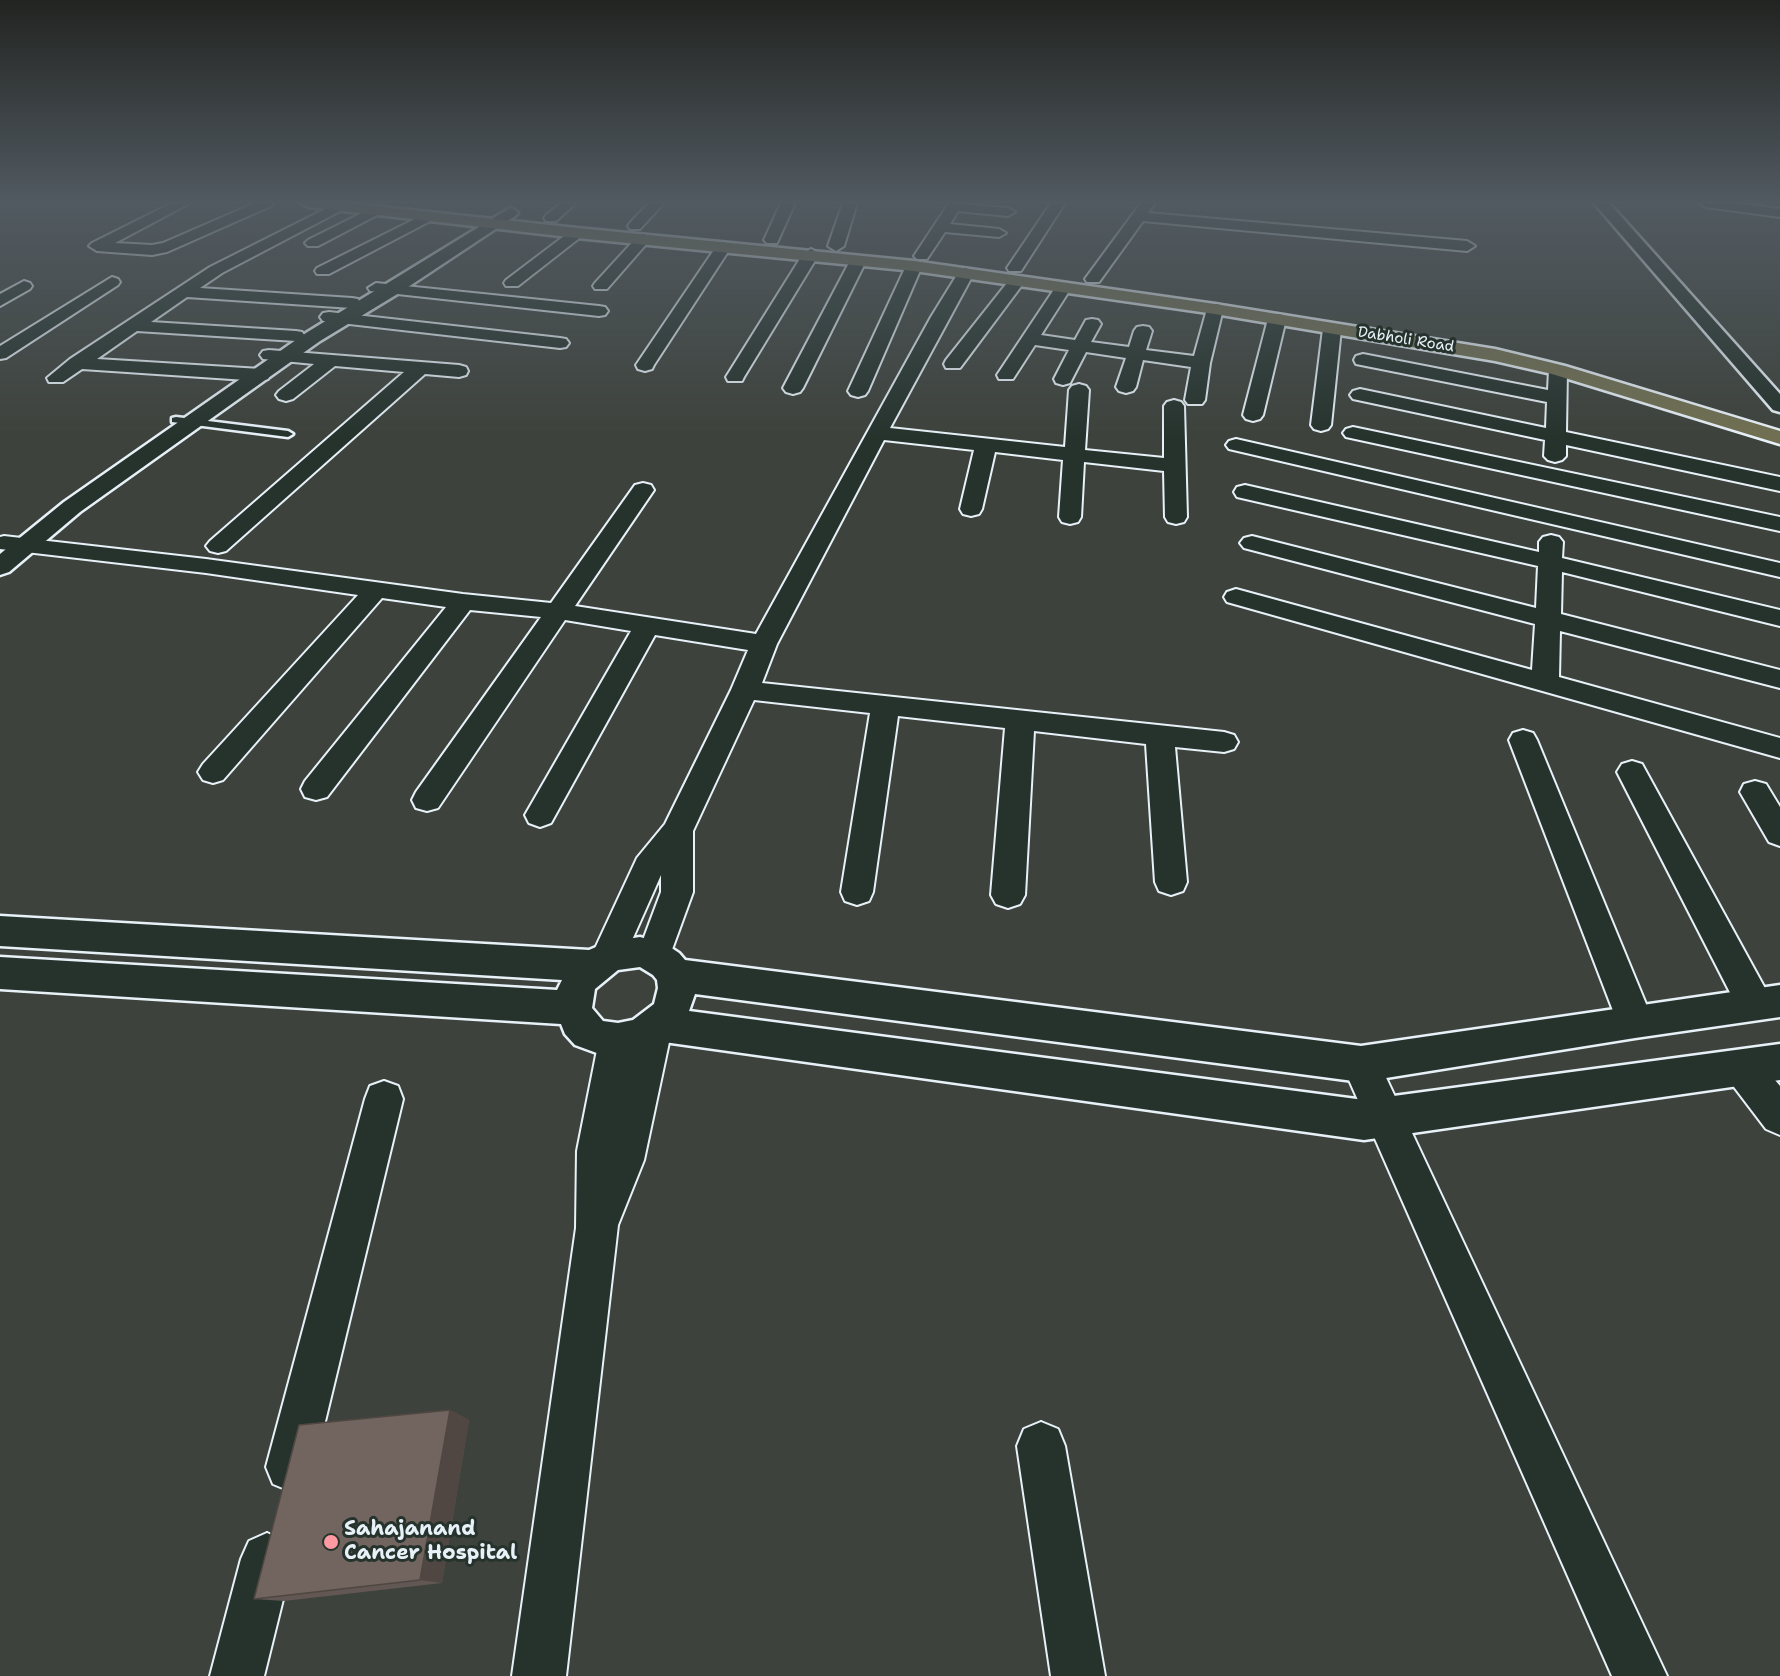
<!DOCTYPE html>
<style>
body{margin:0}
canvas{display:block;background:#3d423c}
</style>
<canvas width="1780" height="1676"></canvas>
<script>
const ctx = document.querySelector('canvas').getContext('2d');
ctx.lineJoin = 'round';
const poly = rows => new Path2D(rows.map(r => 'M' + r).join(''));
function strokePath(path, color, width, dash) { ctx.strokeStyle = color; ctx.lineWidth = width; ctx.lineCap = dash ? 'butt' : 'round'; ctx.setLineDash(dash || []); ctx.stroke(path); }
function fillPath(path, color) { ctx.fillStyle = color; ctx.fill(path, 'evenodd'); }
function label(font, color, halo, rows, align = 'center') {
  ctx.font = font + ' "Shantell Sans",sans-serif'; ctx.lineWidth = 6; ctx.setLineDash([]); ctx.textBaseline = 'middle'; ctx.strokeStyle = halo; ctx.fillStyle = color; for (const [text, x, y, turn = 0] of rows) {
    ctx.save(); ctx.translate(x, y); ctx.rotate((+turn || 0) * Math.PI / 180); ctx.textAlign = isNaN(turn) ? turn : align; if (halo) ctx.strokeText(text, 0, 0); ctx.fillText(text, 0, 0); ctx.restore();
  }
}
const service = poly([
 [176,417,288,431,293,434,288,437,172,422,172,418,176,417]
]);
const minor = poly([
 [172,203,190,203,115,243,152,245,163,243,255,203,273,203,271,206,167,252,152,255,97,251,89,246,92,243,172,203],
 [337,203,344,207,342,210,222,273,200,288,352,298,358,299,360,303,358,307,352,308,187,297,151,322,296,331,302,332,305,336,302,340,296,341,137,331,97,359,261,369,268,371,270,375,268,379,261,381,82,369,63,382,49,382,47,378,70,359,210,267,337,203],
 [561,203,576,203,556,221,546,221,544,218,546,215,561,203],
 [649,203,664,203,640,229,630,229,628,226,630,223,649,203],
 [781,203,795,203,777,243,767,243,764,240,781,203],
 [843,203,857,203,844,246,836,251,828,246,843,203],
 [949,203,1008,208,1015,212,1008,216,958,211,950,224,999,229,1006,233,999,237,945,232,927,259,917,259,914,256,949,203],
 [1051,203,1065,203,1021,271,1009,271,1007,268,1051,203],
 [1141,203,1155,203,1148,213,1467,241,1475,246,1467,251,1143,221,1099,282,1087,282,1085,279,1141,203],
 [1699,203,1736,203,1780,209,1780,217,1706,207,1699,203],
 [376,206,381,207,383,210,381,213,318,246,308,246,305,243,308,240,376,206],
 [429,212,434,213,436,216,434,219,329,274,317,274,315,271,317,268,429,212],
 [577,229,582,230,584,233,582,236,518,286,506,286,504,283,506,280,572,230,577,229],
 [643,234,648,236,651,239,648,242,607,289,595,289,593,286,595,283,638,236,643,234],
 [723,242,731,247,654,365,652,369,645,371,638,369,636,365,718,244,723,242],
 [811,249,819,254,744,377,742,381,728,381,726,377,803,254,811,249],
 [858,256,866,261,803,388,800,392,793,394,786,392,783,388,850,261,858,256],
 [914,261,922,266,868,391,865,395,858,397,851,395,848,391,906,266,914,261],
 [966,268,974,273,890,428,1065,447,1069,390,1072,386,1079,384,1086,386,1089,390,1085,450,1164,458,1164,406,1167,402,1174,400,1181,402,1184,406,1187,517,1184,522,1176,524,1168,522,1165,517,1164,471,1084,462,1081,517,1078,522,1070,524,1062,522,1059,517,1063,460,995,452,982,509,979,514,971,516,963,514,960,509,974,450,884,440,777,644,762,683,1224,732,1234,735,1238,742,1234,749,1224,752,1175,747,1187,882,1183,891,1171,895,1159,891,1155,882,1146,744,1034,731,1025,895,1020,904,1008,908,996,904,991,895,1005,728,898,716,873,892,869,901,857,905,845,901,841,892,870,713,754,700,693,831,693,892,666,966,654,971,642,966,637,956,661,892,661,875,620,967,608,972,596,967,591,957,637,858,665,824,731,690,748,650,655,635,551,823,540,827,529,823,525,815,631,631,565,620,438,808,427,811,416,808,412,800,416,792,541,617,470,610,327,797,316,800,305,797,301,789,305,781,446,607,382,598,223,780,213,783,203,780,198,772,203,764,358,595,206,573,0,549,0,537,4,536,206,559,463,594,551,603,635,485,643,483,651,485,654,490,575,606,756,634,931,317,960,270,966,268],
 [1017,276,1025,281,960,368,946,368,944,364,946,360,1011,278,1017,276],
 [112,277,118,279,120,282,118,285,6,358,0,359,0,346,112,277],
 [24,281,30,283,32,286,30,289,0,306,0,294,24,281],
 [376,283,599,306,605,307,608,311,605,315,599,316,370,291,368,288,376,283],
 [1063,283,1071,288,1041,335,1075,340,1086,320,1092,319,1098,320,1101,324,1091,342,1129,347,1134,331,1137,327,1143,326,1149,327,1152,331,1146,350,1194,356,1207,309,1209,305,1215,304,1221,305,1223,309,1210,363,1205,400,1202,404,1188,404,1185,400,1191,367,1143,360,1136,387,1133,391,1126,393,1119,391,1116,387,1126,358,1086,352,1070,383,1063,385,1056,383,1054,379,1069,350,1035,345,1013,379,999,379,997,375,1057,285,1063,283],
 [329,312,560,338,566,339,569,343,566,347,560,348,323,321,320,317,323,313,329,312],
 [1277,314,1283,315,1286,319,1263,415,1260,419,1253,421,1246,419,1243,415,1268,319,1271,315,1277,314],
 [1332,324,1338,325,1341,329,1331,425,1328,429,1321,431,1314,429,1311,425,1323,329,1326,325,1332,324],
 [269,350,459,365,466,367,468,371,466,375,459,377,425,374,226,551,218,553,210,551,206,546,210,541,404,372,335,366,293,399,286,401,279,399,276,395,279,391,314,364,263,359,260,355,263,351,269,350],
 [1363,354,1548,390,1549,370,1551,366,1565,366,1567,370,1566,432,1780,477,1780,491,1566,445,1566,456,1562,460,1555,462,1548,460,1544,456,1545,440,1353,399,1350,395,1353,391,1360,389,1546,428,1547,402,1356,364,1354,360,1356,356,1363,354],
 [1353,427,1780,517,1780,531,1346,437,1343,433,1346,429,1353,427],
 [1236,439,1780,563,1780,577,1229,449,1226,445,1229,441,1236,439],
 [1245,485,1539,552,1539,542,1543,537,1551,535,1559,537,1563,542,1562,558,1780,610,1780,626,1562,572,1561,614,1780,670,1780,688,1560,631,1559,677,1780,738,1780,758,1227,602,1224,597,1227,592,1236,589,1532,670,1535,624,1244,548,1240,543,1244,538,1252,536,1536,608,1538,566,1237,497,1234,492,1237,487,1245,485],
 [1523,730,1533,733,1537,740,1653,1021,1648,1032,1635,1037,1622,1032,1617,1021,1509,740,1513,733,1523,730],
 [1632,761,1642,764,1767,992,1772,1003,1767,1014,1754,1019,1741,1014,1617,772,1622,764,1632,761],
 [1755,781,1766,784,1780,807,1780,846,1769,842,1740,792,1744,784,1755,781],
 [654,1012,667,1016,672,1028,644,1160,618,1225,566,1676,512,1676,576,1228,577,1151,599,1040,605,1028,618,1023,631,1028,634,1035,641,1016,654,1012],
 [1361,1047,1374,1052,1667,1676,1612,1676,1342,1064,1348,1052,1361,1047],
 [1741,1050,1754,1055,1780,1086,1780,1135,1766,1129,1728,1079,1722,1067,1728,1055,1741,1050],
 [384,1081,398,1086,403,1099,314,1467,307,1484,290,1491,273,1484,266,1467,365,1099,370,1086,384,1081],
 [1041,1422,1058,1429,1065,1446,1105,1676,1051,1676,1017,1446,1024,1429,1041,1422],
 [267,1533,285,1541,293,1559,264,1676,210,1676,241,1559,249,1541,267,1533]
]);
const tertiary = poly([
 [1594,203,1609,203,1780,394,1780,412,1773,410,1594,203],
 [510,208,515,210,518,213,515,216,399,293,320,341,80,512,9,572,0,575,0,554,64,502,306,333,510,208],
 [0,916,589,950,608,942,640,937,667,945,679,953,685,960,1361,1046,1780,985,1780,1017,1635,1038,1361,1082,695,994,689,1011,1364,1100,1780,1044,1780,1080,1364,1140,664,1042,639,1053,618,1057,605,1056,575,1045,565,1034,561,1024,0,989,0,957,557,990,562,980,0,946,0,916],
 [640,967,653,975,657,980,658,988,654,1004,633,1020,618,1023,603,1021,592,1008,595,989,618,970,640,967]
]);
const primary = poly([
 [301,203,346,203,577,228,914,261,1215,304,1495,349,1565,366,1780,431,1780,444,1552,374,1495,361,1215,314,914,271,577,238,308,207,301,203]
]);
const wall = poly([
 [450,1410,469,1420,442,1583,284,1601,254,1599]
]);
const shadedWall = poly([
 [450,1410,469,1420,442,1583,420,1580]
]);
const building = poly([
 [450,1410,420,1580,254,1599,299,1425,450,1410]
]);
const markers = [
 [331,1542,8,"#ff9aa2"]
];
const farStreetnames = [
 ["Dabholi Road",1406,340,9]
];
const nearPoinames = [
 ["Sahajanand",344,1530],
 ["Cancer Hospital",344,1554]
];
strokePath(service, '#e8f1f8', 5);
strokePath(minor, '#e8f1f8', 4);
strokePath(tertiary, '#e8f1f8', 5);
strokePath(primary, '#e8f1f8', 5);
fillPath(service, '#26332d');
fillPath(minor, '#26332d');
fillPath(tertiary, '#26332d');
fillPath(primary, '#706f52');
fillPath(wall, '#625752');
fillPath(shadedWall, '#504742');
fillPath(building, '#72655f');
strokePath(building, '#504742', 1.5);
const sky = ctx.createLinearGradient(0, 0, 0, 437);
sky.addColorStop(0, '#222421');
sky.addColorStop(0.46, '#515a61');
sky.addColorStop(1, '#515a6100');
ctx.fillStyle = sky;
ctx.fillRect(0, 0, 1780, 437);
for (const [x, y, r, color] of markers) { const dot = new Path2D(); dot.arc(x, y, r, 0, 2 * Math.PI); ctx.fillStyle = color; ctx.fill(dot); strokePath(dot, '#26332d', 2); }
label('15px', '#e8f1f8', '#26332d', farStreetnames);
label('bold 21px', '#e8f1f8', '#26332d', nearPoinames, 'left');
</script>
